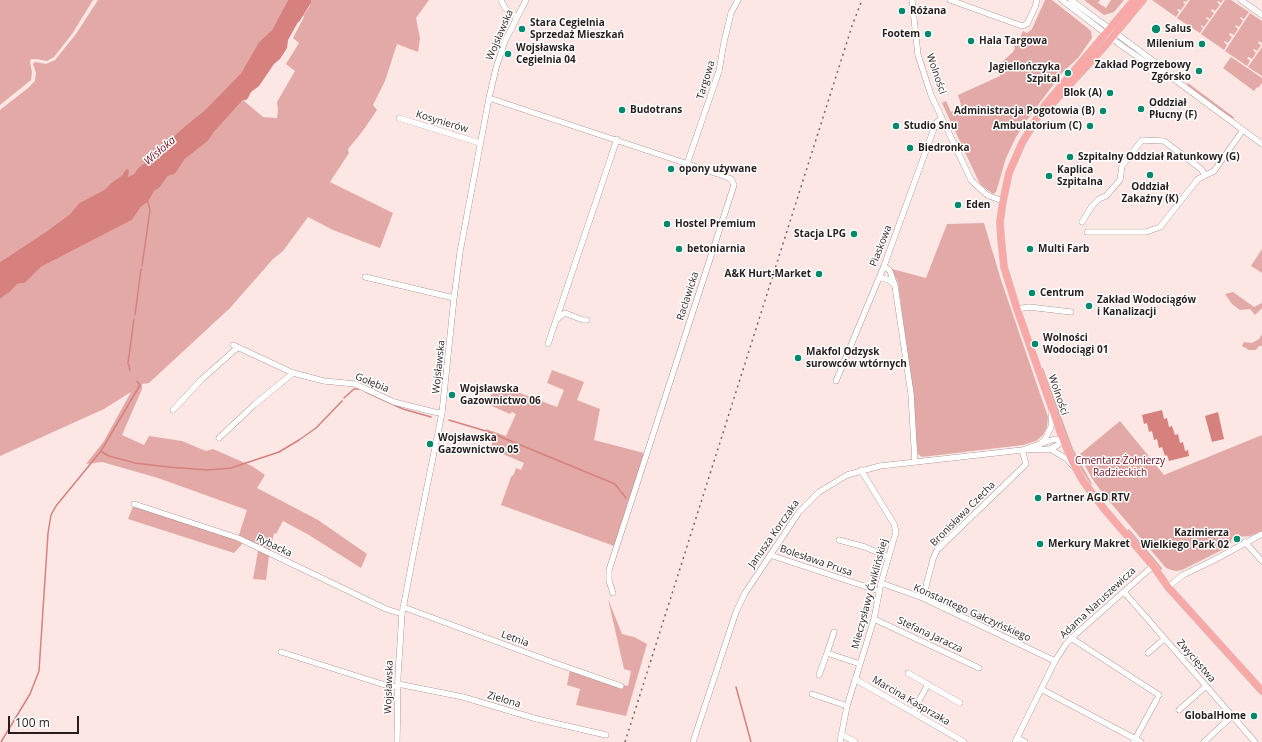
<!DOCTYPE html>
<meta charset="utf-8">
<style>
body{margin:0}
#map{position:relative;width:1262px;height:742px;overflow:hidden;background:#fce7e5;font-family:"Open Sans",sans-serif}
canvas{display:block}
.scale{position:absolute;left:8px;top:716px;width:71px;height:18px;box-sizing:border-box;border:2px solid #261d1c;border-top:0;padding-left:5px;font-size:12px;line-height:14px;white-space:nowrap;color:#261d1c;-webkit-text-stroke:3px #fff;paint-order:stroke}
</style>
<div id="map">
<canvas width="1262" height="742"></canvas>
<div class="scale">100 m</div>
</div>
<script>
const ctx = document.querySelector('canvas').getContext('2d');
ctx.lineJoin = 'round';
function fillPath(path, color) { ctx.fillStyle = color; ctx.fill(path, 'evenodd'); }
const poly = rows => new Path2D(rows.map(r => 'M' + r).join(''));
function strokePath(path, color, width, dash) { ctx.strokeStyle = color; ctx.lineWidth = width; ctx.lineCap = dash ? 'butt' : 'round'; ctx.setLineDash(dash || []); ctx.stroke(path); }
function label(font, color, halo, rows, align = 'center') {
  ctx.font = font + ' "Open Sans",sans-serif'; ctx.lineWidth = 3; ctx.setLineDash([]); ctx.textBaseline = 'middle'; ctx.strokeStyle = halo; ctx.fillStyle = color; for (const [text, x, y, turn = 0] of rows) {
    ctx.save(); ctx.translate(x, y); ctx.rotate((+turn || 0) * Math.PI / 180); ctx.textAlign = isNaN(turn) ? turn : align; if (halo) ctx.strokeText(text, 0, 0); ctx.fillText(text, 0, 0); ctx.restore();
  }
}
const green = poly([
 [0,0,93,0,72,34,54,57,47,61,36,59,31,59,30,62,32,72,31,80,0,105],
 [98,0,288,0,272,30,259,42,241,73,205,110,185,126,161,148,157,150,155,158,138,168,134,174,128,178,123,173,121,176,111,183,104,190,79,203,70,214,47,231,0,262,0,110,28,88,35,81,36,73,33,64,35,62,46,64,55,60,76,34],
 [311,0,429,0,416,18,420,38,418,52,397,44,385,81,373,105,377,110,362,132,348,149,349,153,330,182,393,213,380,248,333,230,308,217,283,251,273,259,230,308,149,383,142,384,142,389,122,435,144,445,149,436,182,441,206,451,213,449,252,466,265,475,257,488,318,520,367,554,361,568,309,535,283,521,276,534,274,533,269,556,266,580,253,579,258,551,243,543,234,553,128,519,134,504,238,538,247,510,158,478,102,462,86,464,104,441,131,392,104,409,0,456,0,299,11,291,17,284,25,283,41,267,132,220,141,207,148,202,154,190,160,187,168,176,175,174,185,159,208,141,214,132,243,100,263,117,277,118,278,110,277,102,295,71,286,64,299,43,293,38,304,17,303,16,310,6],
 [1045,0,1052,0,1085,26,1091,31,1092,38,1078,58,1062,73,1024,124,1016,137,1006,158,996,192,993,194,981,185,978,180,942,103,946,101,951,112,962,108,958,95,1000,76,996,65,1002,62,1013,52,1015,48,1014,46,1016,46,1023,31,1027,33,1032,29],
 [1084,0,1100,0,1098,3,1106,8,1111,0,1124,0,1114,12,1104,15],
 [1152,0,1188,0,1186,2,1184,1,1183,2,1185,4,1181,10,1178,9,1177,10,1179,12,1176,17],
 [1190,0,1223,0,1221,3,1218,1,1217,2,1220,5,1215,11,1212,9,1211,11,1214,13,1210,19,1207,17,1206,19,1209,20,1204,27,1201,25,1201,26,1203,28,1200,33,1177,18],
 [1225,0,1231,0,1249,12,1244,19,1241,17,1240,18,1243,21,1239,27,1236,25,1235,26,1238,29,1234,35,1230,33,1229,35,1232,37,1228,43,1225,41,1224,42,1227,45,1224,50,1201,34],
 [1250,13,1262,21,1262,43,1259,41,1258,43,1261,45,1257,51,1254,49,1253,50,1256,53,1252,59,1249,57,1247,58,1250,61,1247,66,1225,51],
 [1262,47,1262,76,1248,67],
 [1231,57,1262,78,1262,83,1258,88,1257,87,1254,91,1223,68],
 [1188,83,1235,118,1231,118,1212,104,1187,85],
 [984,223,1001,280,1048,417,1047,427,1043,435,1036,441,1023,445,922,457,918,454,917,448,916,448,913,394,898,283,892,269,926,278,947,224],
 [1262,249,1262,273,1251,266],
 [1233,292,1254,307,1262,303,1262,308,1255,315,1250,309,1240,310,1232,304,1225,294],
 [1262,334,1262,346,1259,346,1256,350,1249,350,1242,346,1244,342,1252,343,1259,339],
 [1041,368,1043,368,1073,449,1092,484,1091,485,1078,464,1069,446],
 [552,370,584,382,577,400,600,409,594,440,644,453,614,546,501,505,511,477,514,474,516,468,521,470,524,463,491,449,493,437,485,433,486,429,506,436,516,414,512,412,510,414,487,404,496,384,557,407,564,390,547,383],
 [1120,421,1164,475,1262,435,1262,531,1250,536,1238,537,1231,540,1231,542,1226,548,1182,570,1175,571,1166,568,1104,495,1093,480,1079,455],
 [1129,529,1162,568,1162,569,1161,570,1127,530],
 [608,599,622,634,634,637,647,644,626,716,576,705,580,689,567,685,570,670,628,686,631,671,624,669]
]);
const water = poly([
 [288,0,311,0,311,3,299,22,298,22,288,40,287,48,280,59,274,64,259,86,251,92,248,98,246,100,243,100,214,132,208,141,185,159,175,174,168,176,160,187,154,191,148,202,141,207,132,220,41,267,25,283,17,284,11,291,0,299,0,262,47,231,70,214,79,203,104,190,111,183,121,176,127,169,129,170,128,177,134,174,138,168,146,162,155,158,157,150,161,148,185,126,205,110,241,73,259,42,272,30],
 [1162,410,1164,419,1167,418,1169,427,1172,426,1175,435,1178,434,1180,443,1183,442,1185,451,1188,450,1189,456,1169,461,1167,455,1165,456,1162,447,1159,448,1157,439,1154,440,1152,431,1149,432,1147,423,1144,424,1142,415],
 [1218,412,1224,439,1212,442,1205,416]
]);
const stream = poly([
 [142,266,150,210,148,202],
 [135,315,141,269],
 [130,370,128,363,134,319],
 [366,392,403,409,431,417],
 [344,398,354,389,359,389],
 [449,420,489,432,615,484,626,498],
 [102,452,109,456,135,463,168,467,208,470,231,468,279,452,299,440,316,428,342,401],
 [736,687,751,742],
 [1,742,30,694,39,671,48,533,51,515,56,506,101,451,140,385,137,381]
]);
const minor = poly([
 [501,0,505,8,510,13,517,17],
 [912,0,918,55,931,95,971,180,987,195,1003,201],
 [950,0,1022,26,1027,24,1035,7,1037,0],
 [1062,0,1122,46,1157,70,1163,71],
 [1071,0,1156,63,1163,71,1262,144],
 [1241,0,1262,15],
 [489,98,721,175,731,179,734,185,609,570,609,581,613,593],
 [399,118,480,143],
 [687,164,719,71,724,42,731,13,738,0],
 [1082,222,1092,206,1099,199,1106,196,1120,180,1122,166,1142,140,1164,141,1201,169,1205,175],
 [1087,232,1146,232,1160,227,1198,179,1214,171,1243,130],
 [884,266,890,271,895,286,911,394,915,462],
 [365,277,454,298],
 [879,277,889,280,895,286],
 [1017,309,1029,307,1071,312],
 [557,319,565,313,583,320,587,320],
 [548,344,617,139],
 [233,345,293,373,324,381,355,384,394,402,434,412,442,413],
 [836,381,884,266,936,123,942,118],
 [173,410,202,379,237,348],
 [219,438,254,405,293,373],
 [1041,443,1045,439,1051,427,1052,411],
 [1025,449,1055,439,1060,440,1063,443],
 [1050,449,1067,459,1072,465],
 [134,504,238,538,386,609,402,614],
 [839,540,865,547,888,557],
 [1245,542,1262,561],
 [770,555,879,591],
 [881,583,923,598,1055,661],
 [1168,587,1183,575,1214,560,1262,534],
 [1124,592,1255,742],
 [923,598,933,559,937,550,1023,467,1026,464,1022,450],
 [403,607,552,662,621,686],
 [874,619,979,668],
 [1071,638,1159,695],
 [281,652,388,686,398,687],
 [827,653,834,632],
 [1148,653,1164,639],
 [908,673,960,703],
 [819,675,827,653,860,664],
 [855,679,964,742],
 [398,684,463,697,537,719,606,735],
 [1041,689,1141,742],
 [812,694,847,706],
 [1179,710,1206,686],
 [913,712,928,684],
 [841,734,855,742],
 [1017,738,1025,742],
 [1134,741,1157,699],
 [397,742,398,675,402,614,414,551,442,413,454,298,460,252,489,98,496,68,505,41,526,0],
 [693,742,736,612,745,593,799,512,819,492,847,475,880,466,1022,450,1050,449,1058,445,1062,438,1061,434],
 [840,742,847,706,874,619,881,583,896,532,894,524,861,470],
 [1015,742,1055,661,1066,644,1076,634,1153,566],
 [1204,742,1232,716]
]);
const major = poly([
 [1134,0,1045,105,1022,143,1009,173,1003,201,1000,222,1001,238,1004,267,1017,309,1061,434,1072,461,1083,481,1105,510,1153,566,1168,587,1262,691],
 [1052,104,1104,47,1143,0]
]);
const rail = poly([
 [625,742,852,26,862,0]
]);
const markers = [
 [902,11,4,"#01896e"],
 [522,29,4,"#01896e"],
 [1156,29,5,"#01896e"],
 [928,34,4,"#01896e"],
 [971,41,4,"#01896e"],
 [1202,44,4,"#01896e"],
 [508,54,4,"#01896e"],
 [1199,71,4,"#01896e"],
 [1068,73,4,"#01896e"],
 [1110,93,4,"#01896e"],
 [1141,109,4,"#01896e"],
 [622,110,4,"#01896e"],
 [1103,111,4,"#01896e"],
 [896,126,4,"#01896e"],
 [1090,126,4,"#01896e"],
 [910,148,4,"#01896e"],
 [1070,157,4,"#01896e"],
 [671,169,4,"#01896e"],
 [1150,175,4,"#01896e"],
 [1049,176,4,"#01896e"],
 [958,205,4,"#01896e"],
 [667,224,4,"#01896e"],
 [854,234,4,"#01896e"],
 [679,249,4,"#01896e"],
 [1030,249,4,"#01896e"],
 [819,274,4,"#01896e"],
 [1032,293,4,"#01896e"],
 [1089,306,4,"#01896e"],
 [1035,344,4,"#01896e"],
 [798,358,4,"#01896e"],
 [452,395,4,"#01896e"],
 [430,444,4,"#01896e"],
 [1038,498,4,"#01896e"],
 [1237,539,4,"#01896e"],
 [1040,544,4,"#01896e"],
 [1254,716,4,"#01896e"]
];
const poiNames = [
 ["Różana",910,11],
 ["Stara Cegielnia",530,23],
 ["Sprzedaż Mieszkań",530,35],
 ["Salus",1165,29],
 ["Footem",920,34,"right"],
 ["Hala Targowa",979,41],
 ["Milenium",1194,44,"right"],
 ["Wojsławska",516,48],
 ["Cegielnia 04",516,60],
 ["Zakład Pogrzebowy",1191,65,"right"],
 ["Zgórsko",1191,77,"right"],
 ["Jagiellończyka",1060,67,"right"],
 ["Szpital",1060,79,"right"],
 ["Blok (A)",1102,93,"right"],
 ["Oddział",1149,103],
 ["Płucny (F)",1149,115],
 ["Budotrans",630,110],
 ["Administracja Pogotowia (B)",1095,111,"right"],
 ["Studio Snu",904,126],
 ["Ambulatorium (C)",1082,126,"right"],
 ["Biedronka",918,148],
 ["Szpitalny Oddział Ratunkowy (G)",1078,157],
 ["opony używane",679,169],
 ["Kaplica",1057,170],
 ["Szpitalna",1057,182],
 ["Oddział",1150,187,"center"],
 ["Zakaźny (K)",1150,199,"center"],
 ["Eden",966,205],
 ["Hostel Premium",675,224],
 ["Stacja LPG",846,234,"right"],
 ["betoniarnia",687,249],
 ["Multi Farb",1038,249],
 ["A&K Hurt-Market",811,274,"right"],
 ["Centrum",1040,293],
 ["Zakład Wodociągów",1097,300],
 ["i Kanalizacji",1097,312],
 ["Wolności",1043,338],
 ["Wodociągi 01",1043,350],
 ["Makfol Odzysk",806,352],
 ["surowców wtórnych",806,364],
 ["Wojsławska",460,389],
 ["Gazownictwo 06",460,401],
 ["Wojsławska",438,438],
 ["Gazownictwo 05",438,450],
 ["Partner AGD RTV",1046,498],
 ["Kazimierza",1229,533,"right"],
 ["Wielkiego Park 02",1229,545,"right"],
 ["Merkury Makret",1048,544],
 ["GlobalHome",1246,716,"right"]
];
const streetNames = [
 ["Wojsławska",500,35,-67],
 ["Wolności",936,74,71],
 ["Targowa",706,80,-73],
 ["Kosynierów",442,122,17],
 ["Piaskowa",881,246,-69],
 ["Racławicka",688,296,-72],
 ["Wojsławska",439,367,-84],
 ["Gołębia",372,383,22],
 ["Wolności",1058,395,71],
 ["Bronisława Czecha",963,514,-45],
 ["Janusza Korczaka",774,534,-55],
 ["Rybacka",274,546,26],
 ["Bolesława Prusa",816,561,19],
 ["Mieczysławy Ćwiklińskiej",870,594,-75],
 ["Adama Naruszewicza",1098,603,-43],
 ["Konstantego Gałczyńskiego",972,613,24],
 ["Stefana Jaracza",930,635,25],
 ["Letnia",515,639,20],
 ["Zwycięstwa",1196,661,49],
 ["Wojsławska",389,687,-88],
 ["Zielona",504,700,16],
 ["Marcina Kasprzaka",911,701,30]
];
const parkNames = [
 ["Cmentarz Żołnierzy",1120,461],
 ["Radzieckich",1120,473]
];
const waterNames = [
 ["Wisłoka",160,151,-40]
];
fillPath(green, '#e2a9a6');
fillPath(water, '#d6817e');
strokePath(stream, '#d6817e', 1.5);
strokePath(minor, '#856e6c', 6);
strokePath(major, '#cfcdcd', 8);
strokePath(minor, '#fff', 5.5);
strokePath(major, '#f9a8a8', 7);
strokePath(rail, '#736664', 1.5, [2, 4]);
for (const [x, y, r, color] of markers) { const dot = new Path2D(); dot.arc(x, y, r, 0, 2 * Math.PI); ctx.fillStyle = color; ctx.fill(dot); strokePath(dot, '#fff', 1.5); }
label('bold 10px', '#261d1c', '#fff', poiNames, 'left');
label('10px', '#261d1c', '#fff', streetNames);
label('10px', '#720817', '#fff', parkNames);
label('italic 11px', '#760f1b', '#fff', waterNames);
</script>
